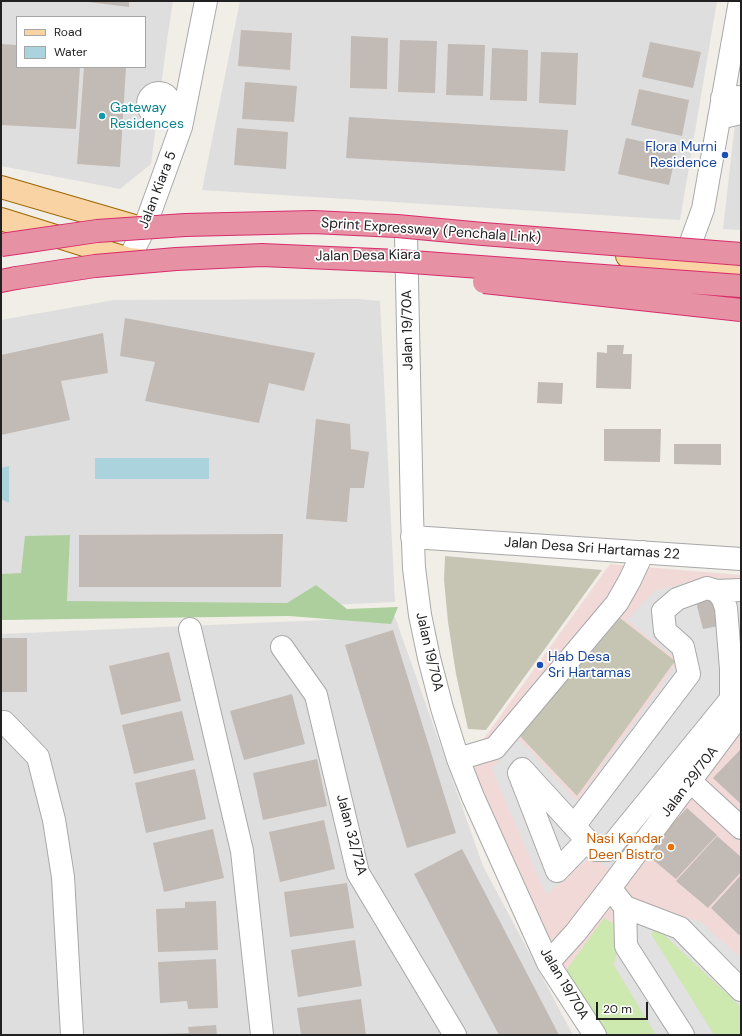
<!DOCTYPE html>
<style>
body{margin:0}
#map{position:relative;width:742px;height:1036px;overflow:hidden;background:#f1eee8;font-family:"DM Sans",sans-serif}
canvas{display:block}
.frame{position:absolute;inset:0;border:2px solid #212121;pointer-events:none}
.legend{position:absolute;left:16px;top:16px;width:130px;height:52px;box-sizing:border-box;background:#fff;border:1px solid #a6a6a6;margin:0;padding:5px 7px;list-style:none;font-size:12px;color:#212121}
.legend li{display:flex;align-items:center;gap:8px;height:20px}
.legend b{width:20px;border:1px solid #a6a6a6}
.scale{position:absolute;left:596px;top:1002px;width:52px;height:18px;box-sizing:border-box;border:2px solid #212121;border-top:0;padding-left:5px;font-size:12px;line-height:14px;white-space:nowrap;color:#212121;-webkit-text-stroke:3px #fff;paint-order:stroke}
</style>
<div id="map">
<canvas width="742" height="1036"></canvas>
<div class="frame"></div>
<ul class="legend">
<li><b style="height:5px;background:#fad3a4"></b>Road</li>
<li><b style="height:11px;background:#aad3dd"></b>Water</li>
</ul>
<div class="scale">20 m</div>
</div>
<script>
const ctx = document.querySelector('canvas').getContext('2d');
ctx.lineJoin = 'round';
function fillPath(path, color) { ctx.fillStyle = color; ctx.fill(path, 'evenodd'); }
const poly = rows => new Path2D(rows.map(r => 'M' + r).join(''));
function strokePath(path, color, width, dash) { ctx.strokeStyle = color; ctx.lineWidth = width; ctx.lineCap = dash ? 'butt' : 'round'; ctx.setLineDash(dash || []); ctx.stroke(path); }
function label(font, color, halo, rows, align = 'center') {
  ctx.font = font + ' "DM Sans",sans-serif'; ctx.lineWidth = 3.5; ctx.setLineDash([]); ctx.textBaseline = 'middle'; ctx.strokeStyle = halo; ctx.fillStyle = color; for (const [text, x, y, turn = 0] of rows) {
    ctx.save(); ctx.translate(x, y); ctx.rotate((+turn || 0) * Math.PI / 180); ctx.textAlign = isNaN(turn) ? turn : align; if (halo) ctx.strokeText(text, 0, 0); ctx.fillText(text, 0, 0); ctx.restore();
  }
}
const residential = poly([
 [1,1,173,1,168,33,151,164,120,189,1,166],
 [17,17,145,17,145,67,17,67],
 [240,1,717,1,680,220,202,190],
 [740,79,741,79,741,230,723,229],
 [359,299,380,301,395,602,1,620,1,320,114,300],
 [395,617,483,866,573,1035,1,1035,1,634]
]);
const commercial = poly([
 [610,564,741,575,741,1035,607,1035,557,967,462,769]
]);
const construction = poly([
 [445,556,602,570,486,730,468,729,456,674,448,622,444,580],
 [620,618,675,661,577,796,520,736]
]);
const grass = poly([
 [604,918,618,926,620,940,614,965,656,1035,603,1035,565,972],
 [657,928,741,1007,741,1035,714,1035,651,934]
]);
const forest = poly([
 [70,535,67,601,287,603,316,585,347,609,398,607,391,624,289,616,1,620,1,574,21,573,25,536]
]);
const parking = poly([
 [707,577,741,581,741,695,613,871,591,856,546,895,492,769,518,738,577,801,679,661,627,620,655,591],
 [642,904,701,922,741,958,741,1007,657,928,651,934,714,1035,656,1035,614,965,620,940]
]);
const water = poly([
 [95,458,209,458,209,479,95,479],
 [9,466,9,503,1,499,1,468]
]);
const building = poly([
 [88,1,129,1,129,7,88,2],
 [241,30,292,33,290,70,238,66],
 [351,36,388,38,387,89,350,88],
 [400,40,437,41,435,93,398,92],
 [650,42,701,52,693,88,642,77],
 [1,44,17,45,17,67,80,67,76,129,1,125],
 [448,44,485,45,483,96,446,95],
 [492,48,528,50,527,101,490,100],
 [541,52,578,53,576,105,539,103],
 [84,67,126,67,120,167,77,164],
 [245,82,297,86,294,122,242,119],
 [639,89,689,100,682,136,631,125],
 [349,117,568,130,565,171,346,158],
 [237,128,288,132,286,169,234,165],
 [626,138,677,149,669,185,618,174],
 [125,318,315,353,304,391,269,383,259,423,145,401,155,362,120,356],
 [103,333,108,373,61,381,70,420,1,435,1,355],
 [607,345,624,345,623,354,632,354,631,389,596,388,597,352,607,353],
 [538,382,563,383,562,404,537,403],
 [316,419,350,424,351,449,369,452,364,488,350,488,347,522,306,519],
 [604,429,661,429,660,462,604,461],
 [674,444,721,444,721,465,674,464],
 [283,534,281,587,79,587,79,535],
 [713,598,719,626,703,629,696,602],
 [393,630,456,833,407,848,345,645],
 [1,638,27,638,27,692,1,692],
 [169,652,181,701,121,715,109,666],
 [292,694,305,744,244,760,230,711],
 [182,711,194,760,134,774,122,725],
 [741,749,741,804,713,778],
 [317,759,327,806,263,820,253,773],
 [195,769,206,819,146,833,135,783],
 [687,808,717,835,676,879,645,853],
 [324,820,335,869,280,882,269,832],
 [213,829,224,878,164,892,153,843],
 [717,836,741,857,741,872,708,908,676,881],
 [462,849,471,866,559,1035,499,1035,458,958,414,874],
 [741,875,741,933,739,935,711,908],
 [347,883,354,928,290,937,284,892],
 [216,901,218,950,158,952,156,909,185,908,185,902],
 [355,940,362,986,298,997,291,950],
 [216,959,218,1008,188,1009,187,1001,160,1003,158,962],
 [361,999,366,1035,301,1035,297,1008],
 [216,1025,217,1035,162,1035,162,1034,189,1033,188,1027]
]);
const minor = poly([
 '148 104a11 11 0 1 1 22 0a11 11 0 1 1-22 0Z',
 [722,98,741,97],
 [719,118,741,113],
 [406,234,412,515,414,568,420,615,429,658,442,708,458,759,473,797,548,963,595,1035],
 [129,259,144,229,181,127,206,1],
 [683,267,684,261,703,209,740,1],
 [412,537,741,559],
 [717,591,741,590],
 [190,629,242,851,262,1035],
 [282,647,316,695,358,873,455,1035],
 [1,722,4,722,38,757,54,820,63,877,72,1035],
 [458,759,495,748,617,603,630,580,643,552],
 [679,773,690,781,741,828],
 [574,826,689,674,683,647,665,631,663,611,677,599,707,588,717,591,723,599,726,608,731,669,731,699,608,850,596,850,522,769,519,773,557,871,587,840],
 [610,888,625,907,680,928,741,990],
 [625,907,626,946,683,1035],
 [548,963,576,932,610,888,741,713]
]);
const major = poly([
 [1,187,138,227],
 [1,219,129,259,140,260],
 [627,256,704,263,741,267]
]);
const highway = poly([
 [1,281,16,278]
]);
const highwayBridge = poly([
 [1,245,29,241,97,231,185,225,313,222,397,226,483,234,741,254],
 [16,278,95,266,176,259,262,255,398,261,741,286],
 [484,282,741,310]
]);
const markers = [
 [102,116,4,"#0f9aa8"],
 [725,155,4,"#1a4fb4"],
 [540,665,4,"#1a4fb4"],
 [671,847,4,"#e8710a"]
];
const cultureNames = [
 ["Gateway",110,108],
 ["Residences",110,124]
];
const transitNames = [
 ["Flora Murni",717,147],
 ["Residence",717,163],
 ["Hab Desa",548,657,"left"],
 ["Sri Hartamas",548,673,"left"]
];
const streetNames = [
 ["Jalan Kiara 5",158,190,-69],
 ["Sprint Expressway (Penchala Link)",431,231,4],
 ["Jalan Desa Kiara",368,256,-1],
 ["Jalan 19/70A",408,330,-91],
 ["Jalan Desa Sri Hartamas 22",592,549,4],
 ["Jalan 19/70A",429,652,77],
 ["Jalan 29/70A",690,782,-53],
 ["Jalan 32/72A",351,835,75],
 ["Jalan 19/70A",564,984,59]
];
const foodNames = [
 ["Nasi Kandar",663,839],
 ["Deen Bistro",663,855]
];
fillPath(residential, '#dfdede');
fillPath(commercial, '#f1d9d8');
fillPath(construction, '#c6c5b3');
fillPath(grass, '#cde9b0');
fillPath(forest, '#adcf9e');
fillPath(parking, '#e1e1e1');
fillPath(water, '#aad3dd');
fillPath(building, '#c2bab4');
strokePath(minor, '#a8a8a8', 24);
strokePath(major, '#9b6603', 24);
strokePath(highway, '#d82c6b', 24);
strokePath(minor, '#fff', 22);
strokePath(major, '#fad3a4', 22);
strokePath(highway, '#e692a4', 22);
strokePath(highwayBridge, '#d82c6b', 24, []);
strokePath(highwayBridge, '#e692a4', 22);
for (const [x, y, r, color] of markers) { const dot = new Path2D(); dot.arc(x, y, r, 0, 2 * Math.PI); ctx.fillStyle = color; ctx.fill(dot); strokePath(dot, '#fff', 1.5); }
label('14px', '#0d838f', '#fff', cultureNames, 'left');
label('14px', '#164399', '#fff', transitNames, 'right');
label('14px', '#212121', '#fff', streetNames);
label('14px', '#c56008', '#fff', foodNames, 'right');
</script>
